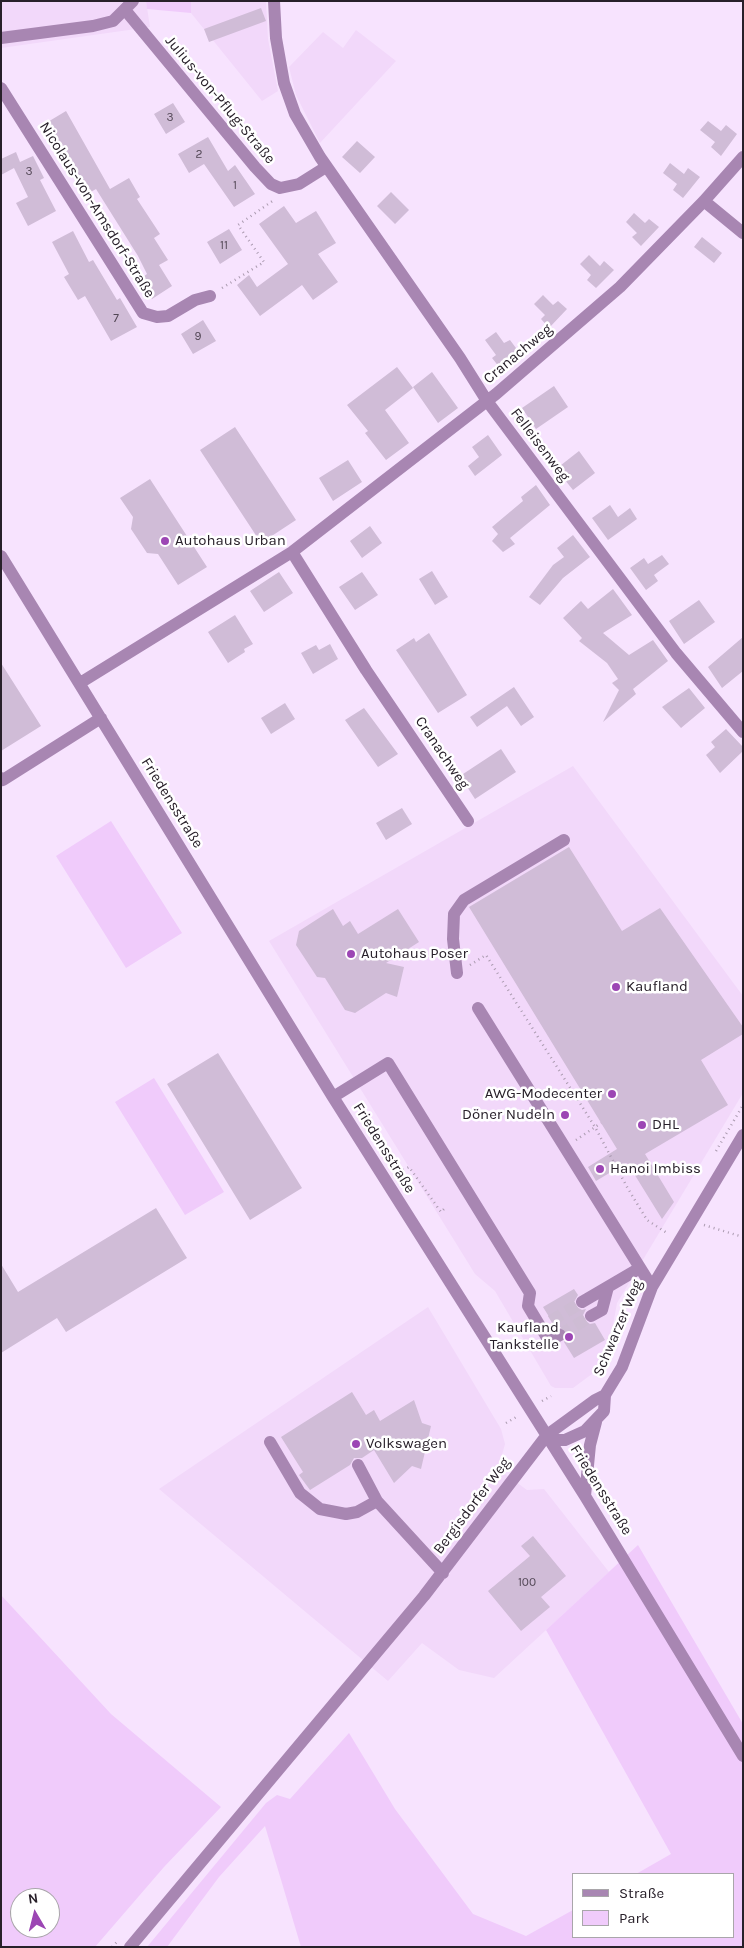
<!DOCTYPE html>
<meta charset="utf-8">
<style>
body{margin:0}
#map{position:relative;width:744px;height:1948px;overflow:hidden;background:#f7e3fe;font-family:Karla,sans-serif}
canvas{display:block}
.frame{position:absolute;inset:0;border:2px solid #28202a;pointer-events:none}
.legend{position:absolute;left:572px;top:1873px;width:162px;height:65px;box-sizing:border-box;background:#fff;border:1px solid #a9a6aa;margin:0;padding:6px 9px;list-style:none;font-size:15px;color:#28202a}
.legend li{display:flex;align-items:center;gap:10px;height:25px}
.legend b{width:25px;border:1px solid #a9a6aa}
.north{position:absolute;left:10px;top:1888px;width:50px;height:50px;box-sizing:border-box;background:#fff;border:1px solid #a9a6aa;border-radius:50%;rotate:352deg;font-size:14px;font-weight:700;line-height:20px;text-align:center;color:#28202a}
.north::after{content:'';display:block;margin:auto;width:18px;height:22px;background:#9c46b4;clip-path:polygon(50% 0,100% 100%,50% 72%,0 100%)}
</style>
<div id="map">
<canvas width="744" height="1948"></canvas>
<div class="frame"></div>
<ul class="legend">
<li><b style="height:6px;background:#a886b2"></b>Straße</li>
<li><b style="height:14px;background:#f0cbfb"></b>Park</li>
</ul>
<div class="north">N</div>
</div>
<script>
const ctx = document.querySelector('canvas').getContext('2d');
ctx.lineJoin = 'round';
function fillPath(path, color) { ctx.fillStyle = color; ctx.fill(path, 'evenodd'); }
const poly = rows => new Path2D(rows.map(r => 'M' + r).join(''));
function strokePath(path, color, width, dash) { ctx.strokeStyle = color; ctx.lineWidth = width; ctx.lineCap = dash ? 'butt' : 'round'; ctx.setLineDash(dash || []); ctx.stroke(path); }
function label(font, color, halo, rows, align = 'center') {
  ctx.font = font + ' Karla,sans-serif'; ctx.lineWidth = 5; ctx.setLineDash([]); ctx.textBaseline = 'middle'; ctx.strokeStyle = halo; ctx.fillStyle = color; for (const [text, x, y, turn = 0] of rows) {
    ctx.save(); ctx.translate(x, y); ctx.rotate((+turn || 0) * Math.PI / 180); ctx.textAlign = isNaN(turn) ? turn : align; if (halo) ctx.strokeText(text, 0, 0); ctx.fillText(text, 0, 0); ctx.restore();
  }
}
const built = poly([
 [1,1,146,1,150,27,1,48],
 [191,1,266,1,268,39,278,91,262,101,191,13],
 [356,30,396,61,320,143,296,95,289,67,323,32,343,48],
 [573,766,743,996,743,1093,617,1303,608,1353,596,1371,573,1388,555,1388,551,1386,495,1291,475,1274,269,941],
 [428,1307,501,1429,505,1444,498,1469,527,1490,544,1489,609,1572,494,1678,459,1670,422,1643,388,1681,159,1489]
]);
const green = poly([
 [146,1,191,1,191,13,147,9],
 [111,821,182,933,126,968,56,856],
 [154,1078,224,1192,185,1215,115,1102],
 [638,1545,743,1724,743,1947,301,1947,265,1826,219,1877,167,1947,147,1947,266,1803,277,1795,290,1799,349,1733,395,1809,473,1914,526,1936,573,1910,573,1937,733,1937,733,1874,636,1874,671,1854,546,1630],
 [1,1595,111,1714,221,1807,164,1867,95,1947,1,1947],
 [20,1898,50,1898,50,1928,20,1928]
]);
const building = poly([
 [261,8,266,21,209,42,204,29],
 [173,103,185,122,166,134,154,114],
 [66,111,110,189,129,178,140,197,137,199,160,234,154,238,168,260,159,265,172,286,152,299,140,279,147,274,138,256,96,189,89,193,46,123],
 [708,121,721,131,726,125,737,134,721,156,711,147,715,142,700,130],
 [208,137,228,171,235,165,255,194,234,207,204,164,189,173,178,154],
 [357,141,375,157,360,173,342,157],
 [16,152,20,162,33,156,44,178,40,180,56,211,28,226,16,203,28,197,14,168,1,175,1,159],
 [670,163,684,174,688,168,700,177,683,198,673,190,677,184,663,173],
 [391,192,409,210,395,224,377,206],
 [284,206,296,223,316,211,336,243,318,254,338,282,313,300,302,285,260,316,237,285,249,275,257,287,288,264,259,224],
 [634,213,645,223,649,219,659,227,641,246,632,237,637,233,626,222],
 [229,229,242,250,220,264,207,242],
 [73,231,89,262,93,260,117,300,120,298,137,327,111,341,85,296,78,300,64,277,69,274,52,242],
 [702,237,722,253,714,263,694,247],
 [589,255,600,266,604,261,614,270,596,288,587,280,591,275,580,264],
 [543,295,553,305,558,301,567,309,549,328,541,319,545,315,534,304],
 [203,320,216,341,193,354,181,334],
 [496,332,504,343,510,340,519,352,500,368,492,358,496,355,485,340],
 [397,367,413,388,385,410,409,443,386,460,365,433,368,431,347,405],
 [432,372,458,408,438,423,413,387],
 [554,386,568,407,536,429,522,408],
 [235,427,296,520,261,543,200,450],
 [488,435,502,455,475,476,468,466,479,457,472,447],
 [579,451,595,473,573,490,556,469],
 [348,460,362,482,333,501,319,478],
 [150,479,207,567,178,585,158,554,147,553,131,529,133,517,120,498],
 [536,485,550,505,510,538,515,544,503,552,492,541,498,534,492,527,523,501,521,497],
 [610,505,618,517,630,508,637,519,608,540,592,518],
 [370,526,382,543,362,558,350,541],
 [573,535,590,557,563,578,540,605,529,597,553,565,564,557,557,548],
 [662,555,669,564,654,575,658,581,646,590,630,568,644,558,648,564],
 [432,571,448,597,435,605,419,579],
 [279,572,293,593,264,612,250,591],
 [362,572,378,595,355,610,339,587],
 [613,589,632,615,603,633,629,655,653,640,668,661,633,689,636,694,603,722,619,690,612,683,618,679,607,663,579,641,582,638,563,618,581,601,588,609],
 [699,600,715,622,684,644,669,621],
 [235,615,253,644,244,649,245,652,228,663,208,632],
 [429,633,467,695,438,713,396,650,414,638,416,642],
 [743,637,743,671,722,688,708,667],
 [330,644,338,659,313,674,301,653,316,645,319,650],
 [1,663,41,726,1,751],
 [514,687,534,717,521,726,507,706,477,727,470,717],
 [689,688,705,708,681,728,662,707],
 [285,703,295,719,271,734,261,718],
 [364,708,398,754,378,767,345,720],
 [726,729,743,747,743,751,720,773,706,755,715,747,711,742],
 [501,749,516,772,475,799,460,776],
 [402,808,412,824,386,840,376,823],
 [569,847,622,931,660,908,743,1027,743,1034,701,1060,728,1105,645,1154,674,1202,662,1219,628,1164,626,1163,596,1181,588,1167,617,1149,469,907],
 [333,909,343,926,350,921,358,934,398,909,419,942,386,963,404,967,397,997,386,993,355,1013,345,1010,325,978,317,977,296,945,299,931],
 [218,1053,302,1188,250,1220,167,1084],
 [156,1208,187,1258,66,1332,57,1318,1,1353,1,1264,18,1292],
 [574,1289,578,1295,574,1302,575,1306,582,1310,586,1309,583,1315,584,1320,590,1324,595,1323,605,1340,574,1358,564,1342,568,1336,567,1331,561,1327,556,1328,543,1307],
 [352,1392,366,1415,374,1410,380,1421,414,1400,422,1423,431,1426,421,1469,412,1466,394,1483,374,1450,362,1458,354,1458,350,1465,310,1490,299,1475,303,1472,281,1437],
 [533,1536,566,1576,541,1597,550,1607,521,1631,488,1591,530,1556,521,1546]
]);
const minorTunnel = poly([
 [551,1321,582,1302],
 [560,1335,591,1316]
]);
const path = poly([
 [222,288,264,262,238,225,274,200],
 [470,965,486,955,595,1127,627,1187,647,1220,667,1233],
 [576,1140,601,1123],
 [716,1151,743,1105],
 [403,1170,409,1167,441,1212,444,1209],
 [704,1225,743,1237],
 [542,1401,551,1396],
 [506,1423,518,1416],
 [112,1947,118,1941]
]);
const minor = poly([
 [274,1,276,38,284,83,295,114,320,157,460,358,487,401,676,653,743,732],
 [126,11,255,167,271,184,280,188,299,184,326,167],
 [1,38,93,26,113,21,133,1],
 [1,88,143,313,157,317,168,316,195,300,210,296],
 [704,201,743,233],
 [292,552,366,670,468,821],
 [1,556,333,1097,585,1496,743,1756],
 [80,683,292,552,496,394,620,287,704,201,743,157],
 [1,778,3,780,101,718],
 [457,973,453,939,454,914,464,900,564,840],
 [478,1008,652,1287],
 [333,1097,388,1063,530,1293,528,1306,549,1341,560,1335],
 [582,1302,640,1268],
 [591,1316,602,1310,608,1287],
 [547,1435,556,1440,565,1440,585,1431,604,1411,605,1395],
 [270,1442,300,1493,320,1509,346,1514,357,1512,377,1501],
 [358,1465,377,1501,443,1573],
 [585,1496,590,1445,596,1422],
 [130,1947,424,1596,547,1435,595,1400,605,1395,622,1367,652,1287,743,1135]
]);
const markers = [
 [165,541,5,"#9c46b4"],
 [351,954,5,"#9c46b4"],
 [616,987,5,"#9c46b4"],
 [612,1094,5,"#9c46b4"],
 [565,1115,5,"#9c46b4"],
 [642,1125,5,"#9c46b4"],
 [600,1169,5,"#9c46b4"],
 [569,1337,5,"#9c46b4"],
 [356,1444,5,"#9c46b4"]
];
const numberNames = [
 ["3",170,118],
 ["2",199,155],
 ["3",29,172],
 ["1",235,186],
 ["11",224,246],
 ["7",116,319],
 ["9",198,337],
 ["100",527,1583]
];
const streetNames = [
 ["Julius-von-Pflug-Straße",220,100,50],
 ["Nicolaus-von-Amsdorf-Straße",97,210,58],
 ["Cranachweg",518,354,-40],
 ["Felleisenweg",540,445,53],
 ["Cranachweg",442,753,56],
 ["Friedensstraße",172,803,58],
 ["Friedensstraße",384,1148,58],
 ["Schwarzer Weg",618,1328,-67],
 ["Friedensstraße",601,1490,58],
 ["Bergisdorfer Weg",472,1506,-53]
];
const poiNames = [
 ["Autohaus Urban",175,541],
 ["Autohaus Poser",361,954],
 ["Kaufland",626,987],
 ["AWG-Modecenter",602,1094,"right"],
 ["Döner Nudeln",555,1115,"right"],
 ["DHL",652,1125],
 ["Hanoi Imbiss",610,1169],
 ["Kaufland",559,1328,"right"],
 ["Tankstelle",559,1345,"right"],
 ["Volkswagen",366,1444]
];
fillPath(built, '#f2d8fa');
fillPath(green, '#f0cbfb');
fillPath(building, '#d0bcd7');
strokePath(minorTunnel, '#cebcd4', 12, [12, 6]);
strokePath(path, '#ab9bb0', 2.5, [1, 4]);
strokePath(minor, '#a886b2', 12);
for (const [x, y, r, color] of markers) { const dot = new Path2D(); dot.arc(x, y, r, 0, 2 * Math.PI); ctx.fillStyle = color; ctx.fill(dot); strokePath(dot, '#fff', 2); }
label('12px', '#524755', null, numberNames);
label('15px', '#28202a', '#fff', streetNames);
label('15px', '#28202a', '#fff', poiNames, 'left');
</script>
